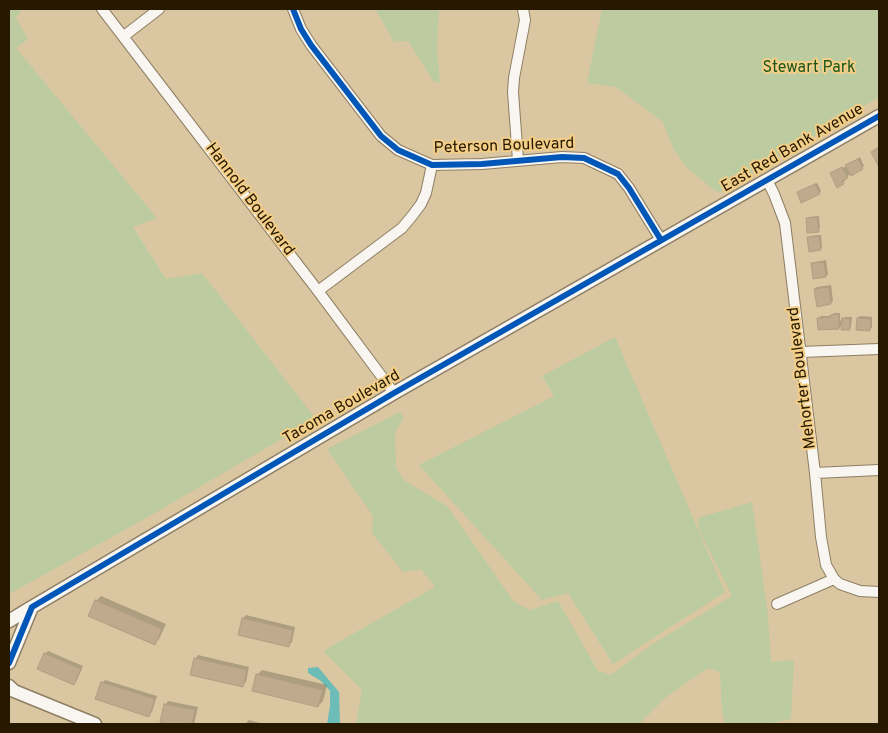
<!DOCTYPE html>
<style>
body{margin:0}
#map{position:relative;width:888px;height:733px;overflow:hidden;background:#dac6a0;font-family:Overpass,sans-serif}
canvas{display:block}
.frame{position:absolute;inset:0;border:10px solid #271900;pointer-events:none}
</style>
<div id="map">
<canvas width="888" height="733"></canvas>
<div class="frame"></div>
</div>
<script>
const ctx = document.querySelector('canvas').getContext('2d');
ctx.lineJoin = 'round';
function fillPath(path, color) { ctx.fillStyle = color; ctx.fill(path, 'evenodd'); }
const poly = rows => new Path2D(rows.map(r => 'M' + r).join(''));
function strokePath(path, color, width, dash) { ctx.strokeStyle = color; ctx.lineWidth = width; ctx.lineCap = dash ? 'butt' : 'round'; ctx.setLineDash(dash || []); ctx.stroke(path); }
function label(font, color, halo, rows, align = 'center') {
  ctx.font = font + ' Overpass,sans-serif'; ctx.lineWidth = 4; ctx.setLineDash([]); ctx.textBaseline = 'middle'; ctx.strokeStyle = halo; ctx.fillStyle = color; for (const [text, x, y, turn = 0] of rows) {
    ctx.save(); ctx.translate(x, y); ctx.rotate((+turn || 0) * Math.PI / 180); ctx.textAlign = isNaN(turn) ? turn : align; if (halo) ctx.strokeText(text, 0, 0); ctx.fillText(text, 0, 0); ctx.restore();
  }
}
const green = poly([
 [9,9,22,9,16,18,28,39,16,48,157,218,133,227,166,279,202,273,316,419,141,521,9,594],
 [375,9,439,9,437,49,440,82,434,82,408,41,394,42],
 [602,9,879,9,879,97,718,193,688,169,674,150,663,122,616,87,587,83],
 [615,337,725,592,613,664,568,593,542,600,419,465,554,396,542,376],
 [400,412,404,418,395,432,396,468,405,481,447,506,514,602,530,610,558,601,598,671,611,675,651,645,732,596,699,530,698,518,752,502,768,615,771,662,794,660,791,719,767,724,725,724,722,711,720,672,708,668,666,697,639,724,356,724,362,690,323,651,435,587,421,569,403,572,372,533,373,516,327,449]
]);
const water = poly([
 [318,667,339,692,340,724,327,724,330,706,330,691,321,681,308,673,308,668]
]);
const shadow = poly([
 [860,157,864,166,844,178,845,181,843,183,833,172,845,167],
 [817,183,821,191,819,193,800,191],
 [819,216,820,228,818,230,807,219,809,217],
 [821,235,822,247,820,249,809,238,811,236],
 [826,260,828,274,826,276,813,264,815,262],
 [831,285,833,301,831,303,815,289,817,287],
 [834,313,840,313,840,321,845,317,852,317,851,327,849,329,843,324,839,328,819,318,821,316,831,316],
 [860,316,872,317,872,327,870,329,858,318],
 [101,596,166,624,159,639,155,643,96,601],
 [246,615,295,627,292,642,288,646,243,618],
 [48,651,83,666,77,680,74,684,45,654],
 [198,655,249,667,246,682,242,686,195,659],
 [262,670,327,685,323,701,318,706,257,675],
 [105,680,157,696,152,712,149,715,102,683],
 [168,701,198,707,194,724,175,724,161,721,165,705],
 [249,720,264,724,245,724]
]);
const building = poly([
 [879,147,879,167,871,152,879,147],
 [858,159,863,169,851,176,845,165,858,159],
 [842,167,848,178,842,181,844,184,837,188,830,173,842,167],
 [815,184,820,194,801,203,797,192,815,184],
 [817,217,819,232,807,233,806,218,817,217],
 [819,236,821,250,809,252,807,237,819,236],
 [824,262,826,277,813,279,811,263,824,262],
 [829,287,831,304,817,307,814,289,829,287],
 [839,314,839,329,818,330,817,318,831,317,830,315,839,314],
 [842,318,850,319,850,330,841,330,842,318],
 [857,318,871,319,870,331,856,330,857,318],
 [95,600,162,629,155,645,88,616,95,600],
 [242,618,293,630,289,647,238,635,242,618],
 [44,653,81,669,74,685,37,669,44,653],
 [194,658,247,670,243,687,190,675,194,658],
 [256,674,323,690,318,707,252,691,256,674],
 [101,682,155,699,149,717,95,699,101,682],
 [164,704,195,710,192,724,169,724,160,722,164,704]
]);
const minor = poly([
 [102,9,318,291,394,393],
 [293,9,301,29,311,45,381,136,398,150,432,165,482,164,562,157,584,158,618,174,629,188,661,240],
 [124,36,159,9],
 [518,160,513,92,514,78,525,20,523,9],
 [767,180,774,194,785,223,815,473,821,537,826,565,834,579],
 [318,291,402,228,412,216,421,204,426,193,432,165],
 [801,352,879,349],
 [815,473,879,470],
 [777,604,834,579,840,584,860,591,879,592]
]);
const tertiary = poly([
 [9,621,32,607],
 [9,663,32,607,394,393,879,116],
 [9,686,14,691,95,724]
]);
const cycleway = poly([
 [293,9,301,29,311,45,381,136,398,150,432,165,482,164,562,157,584,158,618,174,629,188,661,240],
 [9,663,32,607,394,393,879,116]
]);
const parkNames = [
 ["Stewart Park",809,69]
];
const streetNames = [
 ["Peterson Boulevard",504,147,-2],
 ["East Red Bank Avenue",793,149,-30],
 ["Hannold Boulevard",249,200,53],
 ["Mehorter Boulevard",803,378,-97],
 ["Tacoma Boulevard",342,408,-30]
];
fillPath(green, '#bccca0');
fillPath(water, '#6cbcb8');
fillPath(shadow, '#0003');
fillPath(building, '#bfaa8d');
strokePath(building, '#b19d82', 1);
strokePath(minor, '#8d7f64', 12);
strokePath(tertiary, '#8d7f64', 15);
strokePath(minor, '#f9f6f1', 10);
strokePath(tertiary, '#f9f6f1', 12);
strokePath(cycleway, '#0057b8', 6);
label('16px', '#1a551b', '#f3ce87', parkNames);
label('16px', '#271900', '#f3ce87', streetNames);
</script>
